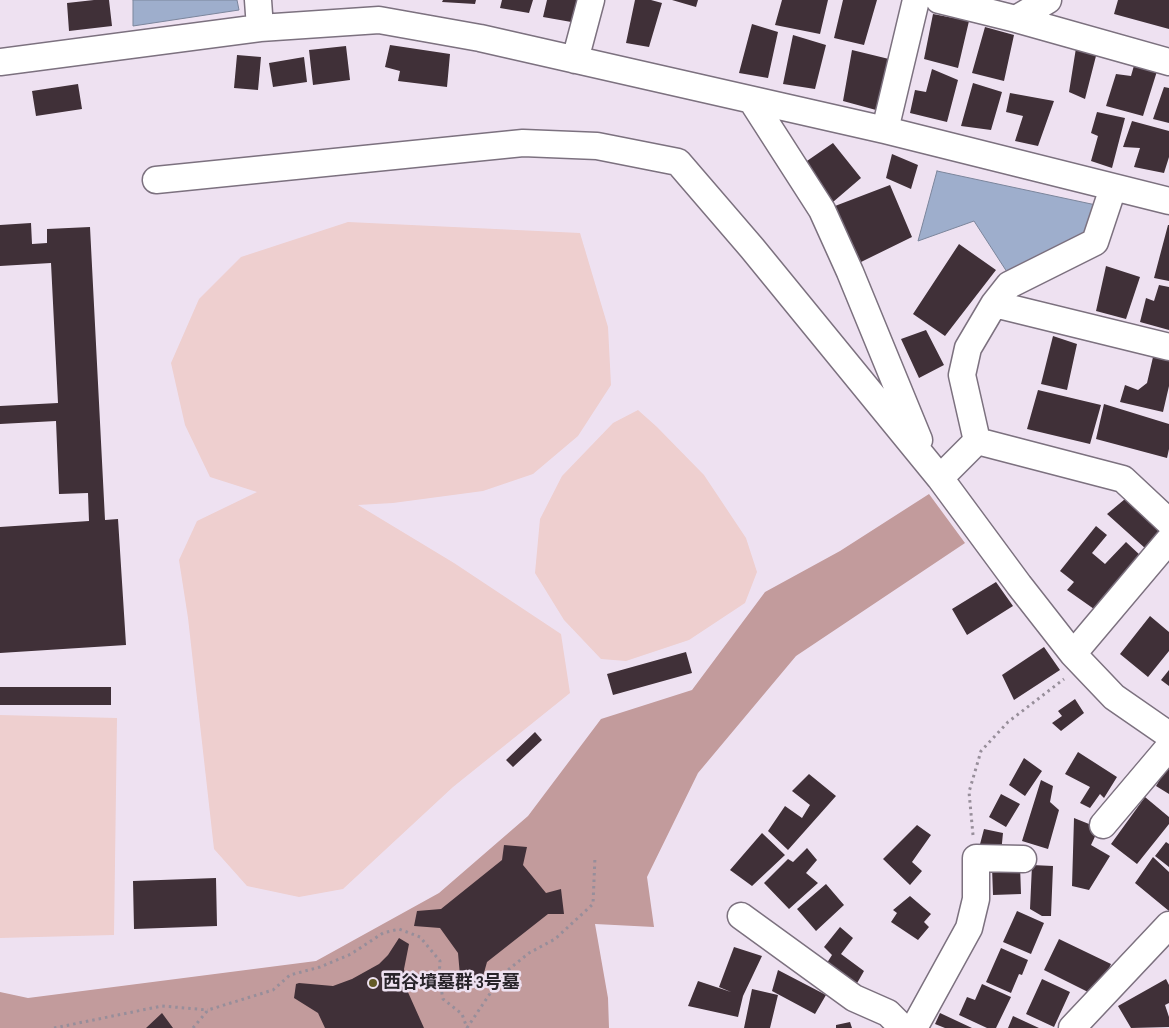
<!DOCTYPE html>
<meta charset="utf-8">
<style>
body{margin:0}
canvas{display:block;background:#eee1f1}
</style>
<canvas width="1169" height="1028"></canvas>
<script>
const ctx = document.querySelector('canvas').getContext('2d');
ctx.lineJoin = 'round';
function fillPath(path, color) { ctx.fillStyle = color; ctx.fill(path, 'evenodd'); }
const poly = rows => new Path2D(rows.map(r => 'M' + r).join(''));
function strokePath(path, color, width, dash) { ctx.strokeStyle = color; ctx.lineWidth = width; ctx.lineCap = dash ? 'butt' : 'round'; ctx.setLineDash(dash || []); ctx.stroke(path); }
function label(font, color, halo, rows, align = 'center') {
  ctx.font = font + ' "Sofia Sans Condensed","Noto Sans JP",sans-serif'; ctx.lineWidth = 5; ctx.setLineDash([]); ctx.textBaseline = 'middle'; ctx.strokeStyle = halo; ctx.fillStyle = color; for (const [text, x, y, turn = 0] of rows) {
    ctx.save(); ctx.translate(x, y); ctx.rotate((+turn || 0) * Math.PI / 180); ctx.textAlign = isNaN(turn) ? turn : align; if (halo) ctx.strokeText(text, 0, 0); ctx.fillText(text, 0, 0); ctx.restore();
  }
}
const green = poly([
 [348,222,580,233,608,327,611,385,578,436,533,474,483,491,393,503,358,505,454,563,561,634,570,693,453,787,343,889,299,897,247,886,214,849,188,618,179,560,197,521,257,492,210,477,185,425,171,363,199,299,241,257],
 [638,410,657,427,704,475,746,538,757,572,745,603,689,640,626,661,601,659,564,620,535,573,540,519,562,476,613,423],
 [0,715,117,718,114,935,0,938]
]);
const forest = poly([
 [929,494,965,543,796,656,698,773,647,877,654,927,595,924,608,998,609,1028,0,1028,0,992,28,998,316,961,439,893,528,816,601,719,692,690,765,592,840,551]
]);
const water = poly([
 [133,0,237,0,239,10,133,26,133,0],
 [937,171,1096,205,1089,232,1007,272,974,221,918,241,937,171]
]);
const building = poly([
 [94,0,109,0,112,26,69,31,67,3],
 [443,0,476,0,475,4,442,2],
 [502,0,533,0,529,13,500,8],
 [547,0,583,0,577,23,543,17],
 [635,0,651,0,662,3,649,47,626,43],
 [672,0,698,0,696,7],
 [782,0,828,0,820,34,775,25],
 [843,0,877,0,864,45,834,38],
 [1118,0,1169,0,1169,29,1114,14],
 [933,14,969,21,958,68,924,59],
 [752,24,778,32,768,78,739,73],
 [985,27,1014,35,1004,81,972,73],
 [793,35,826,45,815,89,783,84],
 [390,45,450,54,447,87,398,81,400,71,385,67],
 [346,46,350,80,313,85,309,50],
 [1076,48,1097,52,1085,99,1069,92],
 [852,50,889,59,876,110,843,101],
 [237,55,261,57,258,90,234,88],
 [304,57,307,82,273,87,269,63],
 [1135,62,1158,68,1143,116,1106,106,1116,74,1131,76],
 [932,69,958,80,947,122,910,113,915,90,926,92],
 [973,83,1002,92,991,130,961,126],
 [78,84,82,109,36,116,32,91],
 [1164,87,1169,88,1169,123,1153,119],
 [1010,93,1054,101,1038,146,1015,141,1023,116,1006,112],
 [1097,112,1125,118,1112,168,1091,161,1098,136,1091,133],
 [1132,121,1169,131,1169,157,1164,173,1134,167,1140,148,1123,147],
 [833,143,861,178,833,202,804,163],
 [892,154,918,165,911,189,886,178],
 [890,185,912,237,861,262,835,206],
 [31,223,32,244,47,243,47,229,90,227,105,520,118,519,126,645,0,653,0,527,89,521,88,493,59,494,56,421,0,424,0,406,58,403,51,263,0,266,0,225],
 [1168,225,1169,225,1169,281,1154,278],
 [959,244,996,270,945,336,913,314],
 [1106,266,1140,277,1126,319,1096,311],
 [1159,285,1169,287,1169,330,1140,322,1146,298,1154,301],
 [926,330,944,365,919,378,901,339],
 [1053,336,1077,344,1067,390,1041,384],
 [1153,357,1169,361,1169,386,1163,412,1120,402,1125,385,1138,390,1147,383],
 [1038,390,1101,405,1090,444,1027,429],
 [1104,404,1169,424,1169,449,1167,458,1096,439],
 [1125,499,1161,532,1146,549,1107,514],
 [1096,526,1107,535,1092,553,1105,564,1126,542,1141,556,1094,609,1067,590,1074,582,1060,571],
 [996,582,1013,606,967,635,952,609],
 [1150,616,1169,632,1169,651,1148,677,1120,654],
 [1044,647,1060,670,1014,700,1002,675],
 [686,652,692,673,613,695,607,674],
 [1169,670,1169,686,1161,680],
 [0,687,111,687,111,705,0,705],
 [1075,699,1084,713,1061,731,1052,723,1062,716,1058,711],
 [535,732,542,740,513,767,506,760],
 [1078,752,1117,777,1104,798,1100,794,1090,808,1080,803,1090,787,1065,774],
 [1024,758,1042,771,1025,796,1009,785],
 [1169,764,1169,794,1156,786],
 [809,774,836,796,788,850,768,831,785,806,802,818,810,805,792,791],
 [1041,780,1053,786,1050,802,1059,810,1048,849,1022,841],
 [1001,794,1020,804,1006,827,989,817],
 [1145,797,1169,817,1169,824,1137,864,1111,844],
 [1074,818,1099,828,1091,845,1110,856,1089,890,1072,886],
 [917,825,931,835,912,862,922,871,910,885,883,859],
 [984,829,1003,833,1001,853,979,848],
 [762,833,785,855,752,886,730,870],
 [1166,842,1169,844,1169,867,1155,856],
 [504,845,527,847,523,865,546,893,561,889,564,914,548,914,487,962,480,987,461,987,458,953,440,928,414,926,417,911,441,909,502,860],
 [807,848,817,860,806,873,818,883,789,909,764,883,788,859,793,862],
 [1153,857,1169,872,1169,911,1135,883],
 [1020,865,1021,894,993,895,992,867],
 [1032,865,1053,866,1051,916,1042,916,1030,909],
 [216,878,217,926,134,929,133,881],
 [826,884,844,905,816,931,797,909],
 [910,896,931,914,924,922,929,927,918,940,891,922,897,913,893,910],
 [1017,911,1044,923,1031,954,1003,942],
 [840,927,853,938,841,954,864,971,856,985,825,966,832,955,824,947],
 [399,938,409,944,404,969,407,990,424,1028,325,1028,318,1013,294,998,296,984,299,983,333,986,352,979,379,964,388,955],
 [1059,939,1111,964,1096,996,1044,970],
 [734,947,762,956,743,996,738,1017,688,1006,698,981,731,992,719,987],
 [1001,948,1028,960,1022,975,1019,974,1011,993,986,982],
 [778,970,826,995,815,1014,772,991],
 [1042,979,1070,992,1054,1027,1026,1014],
 [1166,979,1169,985,1169,1003,1165,1005,1169,1017,1169,1027,1131,1028,1118,1006],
 [982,984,1011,997,996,1028,987,1028,959,1015,967,997,975,1000],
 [752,989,778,995,770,1028,744,1028],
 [162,1013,173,1028,146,1028],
 [940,1013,972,1028,945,1028,935,1024],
 [1013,1016,1039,1028,1008,1028],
 [850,1022,852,1028,836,1028,836,1025]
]);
const path = poly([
 [973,835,969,792,981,751,1008,722,1064,679],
 [54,1028,162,1006,208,1010],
 [193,1028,208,1010,273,990,290,975,320,967,351,954,383,933,399,929,420,937,440,961,439,977,443,999,462,1014,467,1028],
 [467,1028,503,974,529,953,555,939,593,904,595,857]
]);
const minor = poly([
 [258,0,260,28],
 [939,0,1016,19,1169,62],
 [1016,19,1048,0],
 [575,60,591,0],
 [0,62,260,28,379,20,480,38,885,130,1169,201],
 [752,101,822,210,850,272,919,440],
 [885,130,916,0],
 [156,180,523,143,597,146,678,162,752,248,940,478,1019,585,1073,654,1114,697,1169,735],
 [994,304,1169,347],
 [977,441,1123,479,1169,522],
 [940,478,977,441,962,375,968,348,994,304,1009,285,1095,242,1113,188],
 [1073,654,1169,540],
 [1103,825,1169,747],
 [741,916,854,998,888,1013,903,1028],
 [914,1028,969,928,976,899,976,858,1023,859],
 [1072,1028,1169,925]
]);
const markers = [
 [373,983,5,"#635a27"]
];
const poiNames = [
 ["西谷墳墓群 3号墓",383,983]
];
fillPath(green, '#eecfcf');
fillPath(forest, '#c29b9c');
fillPath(water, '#9eaecc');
strokePath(water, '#7b859b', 1);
fillPath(building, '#403038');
strokePath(minor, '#7c717f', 29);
strokePath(path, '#978e9a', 3, [2.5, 4]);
strokePath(minor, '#fff', 26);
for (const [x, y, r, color] of markers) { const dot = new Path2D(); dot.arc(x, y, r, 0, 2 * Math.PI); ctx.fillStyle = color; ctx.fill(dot); strokePath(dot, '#eee1f1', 2); }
label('bold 18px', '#28242a', '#eee1f1', poiNames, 'left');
</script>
